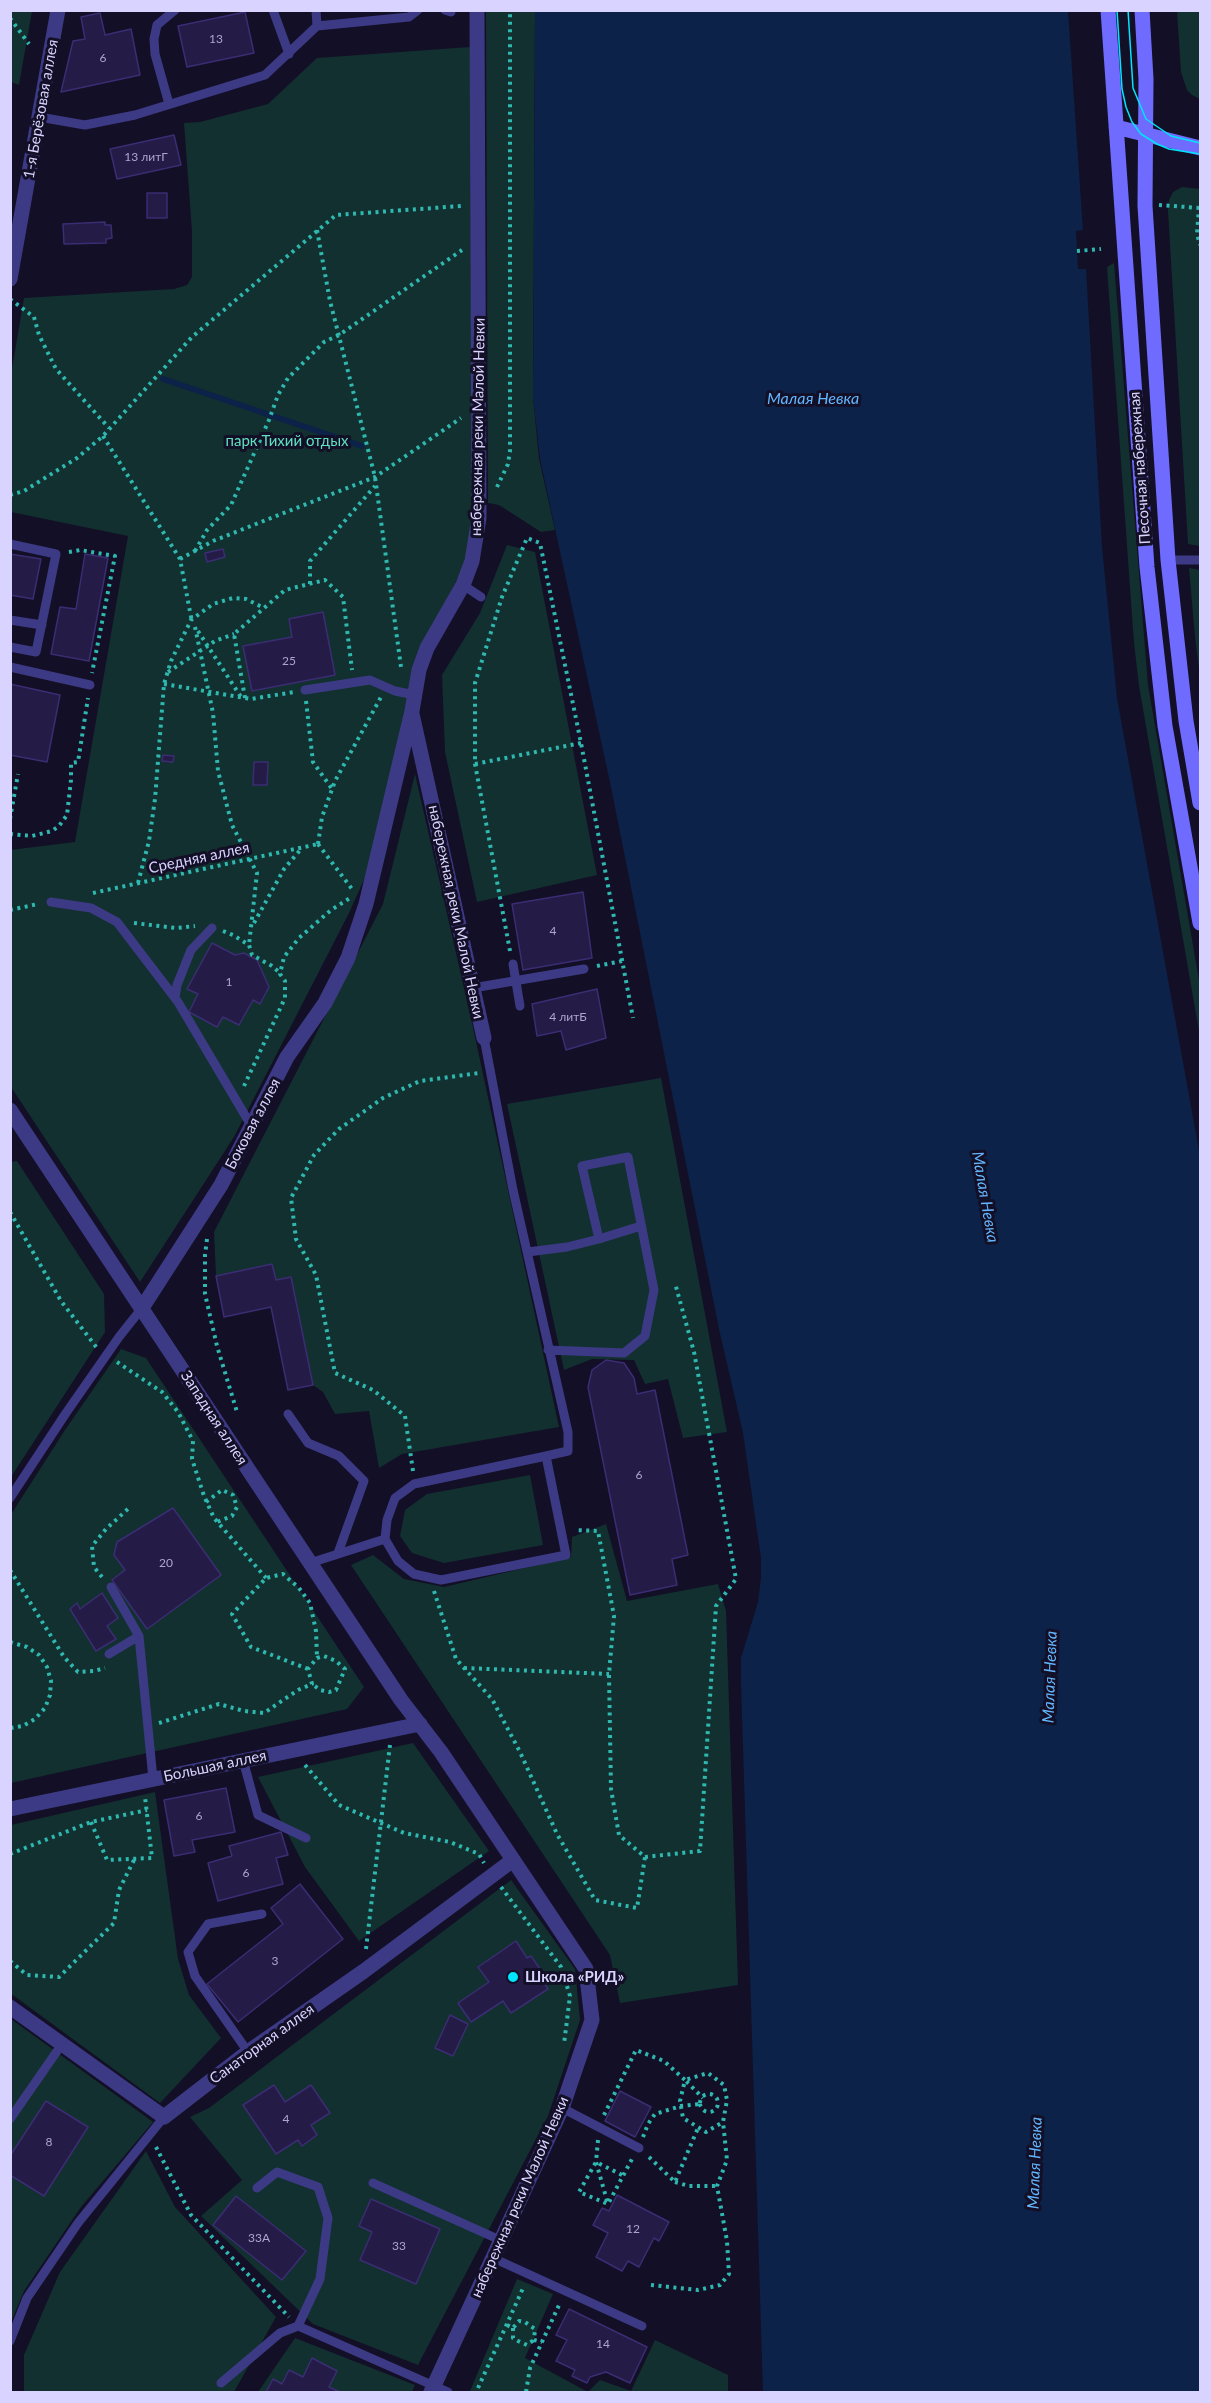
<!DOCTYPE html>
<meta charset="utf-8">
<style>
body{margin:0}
#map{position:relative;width:1211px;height:2403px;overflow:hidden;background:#130f26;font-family:Lato,sans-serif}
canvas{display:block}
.frame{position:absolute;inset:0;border:12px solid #d9d4ff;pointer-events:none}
</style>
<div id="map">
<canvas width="1211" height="2403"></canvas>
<div class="frame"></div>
</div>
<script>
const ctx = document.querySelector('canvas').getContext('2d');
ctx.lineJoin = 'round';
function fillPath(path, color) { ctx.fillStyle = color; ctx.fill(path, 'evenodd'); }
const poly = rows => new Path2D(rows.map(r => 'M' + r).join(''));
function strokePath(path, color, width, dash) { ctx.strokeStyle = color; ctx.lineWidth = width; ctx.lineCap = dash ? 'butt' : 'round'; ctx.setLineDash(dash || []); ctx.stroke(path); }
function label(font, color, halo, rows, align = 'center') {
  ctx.font = font + ' Lato,sans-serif'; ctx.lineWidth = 6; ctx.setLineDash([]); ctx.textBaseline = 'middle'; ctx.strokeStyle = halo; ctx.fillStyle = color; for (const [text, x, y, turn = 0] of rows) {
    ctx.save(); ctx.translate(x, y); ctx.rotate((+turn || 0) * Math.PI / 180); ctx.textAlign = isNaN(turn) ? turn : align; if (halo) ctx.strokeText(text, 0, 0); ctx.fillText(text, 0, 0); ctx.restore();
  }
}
const green = poly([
 [10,11,32,11,19,85,11,82],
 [486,11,535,11,533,397,539,459,555,530,541,532,499,505,488,503],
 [1177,11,1200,11,1200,99,1192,95,1187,90,1181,72],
 [470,47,472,524,464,566,442,609,406,714,367,873,349,913,234,1137,140,1282,11,1087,10,850,75,842,128,536,11,512,11,374,24,298,174,289,187,285,192,277,192,231,184,123,200,122,268,104,317,58],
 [1182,187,1200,189,1200,546,1188,544,1168,211,1169,200,1173,192],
 [1114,263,1148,685,1200,986,1200,1037,1139,686,1134,643,1107,267],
 [507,545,535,552,597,875,477,902,445,752,442,675,480,613],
 [1189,568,1200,570,1200,677,1195,637],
 [415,774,472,1023,559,1427,402,1454,379,1468,369,1411,335,1414,323,1392,313,1385,291,1277,276,1280,272,1264,216,1276,214,1232,383,904],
 [661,1078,727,1432,683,1438,668,1379,645,1384,634,1360,592,1359,564,1370,507,1104],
 [17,1161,104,1294,105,1332,11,1477,10,1162],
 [121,1349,146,1358,364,1687,347,1709,11,1783,10,1516,65,1430],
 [530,1475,543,1545,444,1563,412,1553,400,1536,405,1510,427,1494],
 [606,1524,627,1601,718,1584,726,1611,738,1985,620,2003,610,1955,351,1565,373,1555,404,1579,444,1587,571,1557,572,1537],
 [413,1743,489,1851,359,1941,305,1867,258,1777],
 [155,1792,178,1959,189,1995,221,2038,160,2103,10,1993,11,1825],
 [511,1880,575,1969,580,2020,548,2116,418,2365,313,2324,201,2216,242,2180,190,2117,209,2108],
 [11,2019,153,2122,81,2207,24,2291,11,2322],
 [146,2151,175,2207,276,2317,234,2392,24,2392,24,2355,60,2272],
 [517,2279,553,2294,525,2358,588,2392,600,2380,631,2391,655,2340,728,2375,728,2392,473,2392,470,2391],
 [295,2338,415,2385,412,2392,258,2392]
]);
const water = poly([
 [535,11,1068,11,1083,230,1076,231,1078,269,1086,269,1102,547,1117,698,1200,1156,1200,2392,763,2392,741,1683,741,1658,758,1602,761,1578,761,1558,743,1433,719,1329,611,787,540,459,533,397]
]);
const stream = poly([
 [163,379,362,446]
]);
const building = poly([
 [245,12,254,53,187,67,178,26,245,12],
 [100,13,105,35,131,29,140,75,61,92,73,41,85,39,81,17,100,13],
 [174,135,181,165,117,179,110,149,174,135],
 [147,193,167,193,167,218,147,218,147,193],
 [105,222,105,225,111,225,112,238,106,239,106,243,64,244,63,224,105,222],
 [223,549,225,557,207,562,205,553,223,549],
 [10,554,41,559,33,599,10,595,10,554],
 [85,554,108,558,89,661,51,654,60,607,76,609,85,554],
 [323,612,335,675,252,691,243,646,292,637,289,619,323,612],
 [10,684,60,695,47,762,10,755,10,684],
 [163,755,174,756,173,762,162,761,163,755],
 [254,762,268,762,267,785,253,785,254,762],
 [583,892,592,958,523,970,512,904,583,892],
 [212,943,235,955,244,953,257,960,269,987,260,1004,253,1000,239,1025,223,1017,217,1027,189,1012,198,994,187,989,212,943],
 [597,989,606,1038,566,1050,561,1031,537,1036,532,1004,597,989],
 [272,1264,276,1280,291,1277,313,1385,288,1390,271,1307,224,1317,216,1276,272,1264],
 [606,1360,624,1363,634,1378,637,1394,655,1390,688,1555,672,1559,677,1585,630,1595,588,1387,592,1370,606,1360],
 [173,1508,221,1575,147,1629,112,1580,125,1570,114,1555,117,1542,173,1508],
 [102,1593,118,1618,107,1626,116,1639,96,1651,70,1609,77,1603,80,1609,102,1593],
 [226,1788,235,1832,192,1840,195,1852,174,1856,164,1800,226,1788],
 [281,1832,288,1855,276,1858,283,1884,218,1901,208,1863,232,1856,229,1846,281,1832],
 [300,1884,343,1939,238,2022,207,1984,283,1924,271,1908,300,1884],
 [516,1941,527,1958,531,1956,540,1969,537,1972,548,1989,511,2013,503,2001,471,2022,458,2003,489,1982,478,1967,516,1941],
 [450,2015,468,2024,453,2056,435,2048,450,2015],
 [274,2085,285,2102,311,2085,330,2113,311,2125,317,2135,302,2146,298,2140,276,2154,243,2105,274,2085],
 [620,2091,651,2107,635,2137,605,2121,620,2091],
 [46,2101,88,2127,44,2196,10,2175,10,2156,46,2101],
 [617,2195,669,2222,659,2241,654,2238,639,2267,628,2261,622,2271,596,2257,608,2233,593,2225,602,2208,609,2211,617,2195],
 [236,2196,306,2251,282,2280,213,2225,236,2196],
 [371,2199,440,2229,416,2284,360,2260,372,2232,359,2226,371,2199],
 [569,2309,647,2347,630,2383,606,2372,590,2377,587,2383,572,2376,575,2370,556,2361,567,2340,556,2335,569,2309],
 [312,2358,337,2371,329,2387,340,2392,266,2392,273,2379,282,2384,289,2370,303,2377,312,2358]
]);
const path = poly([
 [10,18,29,44],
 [1159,205,1200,208],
 [1199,207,1197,234,1200,245],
 [317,230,330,301,375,477,401,667],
 [1077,251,1101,249],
 [10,299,34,317,39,335,56,369,109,428],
 [103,436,180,559,192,622],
 [497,487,508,464,510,451,510,10],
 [10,495,24,491,77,458,103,436,192,337,336,215,461,206],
 [195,551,207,530,231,505,269,420,278,395,288,378,324,342,339,335,462,250],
 [69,552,80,550,115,556,92,673],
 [180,559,213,541,375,477,461,418],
 [310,584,310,561,375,486],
 [195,627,213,713,218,771,232,825,257,873,249,945],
 [198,631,241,697],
 [168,672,215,641,234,634],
 [164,684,251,699,294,692],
 [245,698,234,634,285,590,325,580,343,597,352,670],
 [306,701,313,762,332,789],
 [475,764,581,743],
 [10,819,18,774],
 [10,834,32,836,52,831,59,826,67,815,71,780,71,763,78,762,88,698],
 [318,844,322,817,335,781,381,697],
 [318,844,352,889],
 [138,883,149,841,155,799,164,684,171,661,191,620,213,604,233,598,246,599,264,608],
 [93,893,318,844],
 [10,910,38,904],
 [134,923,176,928,195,926],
 [254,923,284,869,301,849],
 [223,931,233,935,249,945,252,955,272,966,280,973],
 [510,951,475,764,475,683,502,597,527,538,540,543,581,743,633,1018],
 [597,966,622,961],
 [244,1086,285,998,285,981,280,974,284,957,299,938,331,910,350,898],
 [10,1212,61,1301,97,1348],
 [207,1239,205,1255,205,1294,217,1346,237,1412],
 [117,1362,162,1392,178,1412,193,1441,192,1459,204,1496,214,1518,266,1578],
 [413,1471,405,1416,373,1390,335,1373,316,1275,296,1239,291,1198,314,1155,339,1129,383,1098,420,1081,479,1073],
 [206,1502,222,1490,233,1495,237,1507,232,1516,217,1522],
 [10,1570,64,1657,78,1672,94,1671,105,1668],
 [102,1577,94,1567,92,1546,106,1529,129,1508],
 [434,1591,456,1659,492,1699,520,1752,557,1834,595,1900,637,1908,645,1857,619,1835,611,1789,609,1674,614,1616,598,1531,575,1530],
 [10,1642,27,1647,39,1655,47,1667,51,1681,50,1695,45,1708,35,1719,23,1726,10,1728],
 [464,1668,609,1674],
 [308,1669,251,1647,232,1614,266,1578,283,1574,299,1588,310,1603,316,1631,317,1658],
 [159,1723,219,1704,244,1711,264,1713,298,1690,312,1684,308,1669,317,1658,324,1656,336,1661,345,1669,336,1690,329,1692,320,1690,312,1684],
 [305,1765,339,1805,404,1833,450,1842,479,1854,484,1863],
 [91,1822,107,1860,152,1858,145,1797],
 [10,1854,91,1822,147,1810],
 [645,1857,700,1851,716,1606,736,1579,694,1352,675,1283],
 [501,1887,561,1967,570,1996,564,2044],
 [366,1949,390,1745],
 [10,1961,27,1975,59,1977,114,1923,119,1890,134,1860],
 '700 2103a9 9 0 1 1 18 0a9 9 0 1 1-18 0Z',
 [604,2115,636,2050,664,2061,685,2080,680,2101,683,2118,706,2132,723,2122,727,2100,724,2085,708,2073,685,2080,703,2098],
 [643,2137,648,2124,655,2114,681,2106,701,2104],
 [598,2140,596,2162,608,2204],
 [156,2147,191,2215,289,2317],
 [649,2157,675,2182,698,2128],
 [622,2175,596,2162,579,2192,608,2204,632,2159],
 [675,2182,689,2186,717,2186],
 [651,2285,698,2290,720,2285,729,2274,727,2241,717,2186,727,2160,723,2122],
 [507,2325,513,2328,519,2321,525,2322,535,2329,534,2340,542,2342],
 [513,2328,513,2338,518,2341,527,2345,534,2340],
 [478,2388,524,2286],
 [526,2392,530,2368,560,2303]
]);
const lane = poly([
 [273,10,289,54],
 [445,10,451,12],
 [317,26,409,17,418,10],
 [169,104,155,54,154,39,157,25,175,10],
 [39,117,85,125,135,115,265,75,317,26,316,10],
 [10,544,56,554,36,652,10,647],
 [1168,560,1200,560],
 [463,585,481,597],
 [10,620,42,625],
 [10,667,90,685],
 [305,690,370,680,395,691,415,695],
 [51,902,91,908,117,922,178,1002,252,1127],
 [513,964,520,1006],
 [473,988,584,969],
 [175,998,177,985,191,950,212,928],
 [484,1038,513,1190,568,1432,568,1451,546,1456],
 [599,1239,641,1226],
 [528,1252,567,1247,599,1239,582,1166,628,1157,654,1290,645,1336,624,1353,548,1350],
 [288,1414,308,1443,339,1456,364,1481,338,1553],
 [10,1498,66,1413,119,1337,142,1308],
 [310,1563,385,1539,387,1520,395,1498,414,1484,546,1456,566,1555,441,1580,414,1574,398,1561,385,1539],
 [111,1587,139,1636,153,1779],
 [109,1654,139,1636],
 [243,1760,258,1815,306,1838],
 [248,2052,195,1976,188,1952,208,1924,262,1914],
 [562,2108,639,2148],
 [10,2119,62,2044],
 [373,2183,500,2240],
 [493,2258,642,2326],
 [298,2326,448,2392],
 [10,2341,27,2298,78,2223,164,2117],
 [221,2383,280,2333,298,2326,320,2279,328,2218,318,2187,277,2172,257,2188]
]);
const street = poly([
 [10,279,58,10],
 [412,714,484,1038],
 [10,1110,401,1700,441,1752,586,1969,592,2020,562,2108,431,2392],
 [142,1308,221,1185,287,1057,325,1003,348,958,366,904,412,711,419,670,427,648,463,585,472,561,479,518,477,10],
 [10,1809,420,1724],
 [10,2007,164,2117,248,2052,364,1971,513,1860]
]);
const secondary = poly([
 [1108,10,1147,567,1165,726,1200,923],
 [1142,10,1146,79,1145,206,1168,560,1186,721,1200,803],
 [1116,127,1200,148]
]);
const tram = poly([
 [1117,10,1122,89,1126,107,1132,122,1141,134,1157,144,1169,149,1200,154],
 [1128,10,1133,88,1146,119,1171,136,1200,143]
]);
const markers = [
 [513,1977,6,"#00e5ff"]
];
const numberNames = [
 ["13",216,39],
 ["6",103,58],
 ["13 литГ",146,157],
 ["25",289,661],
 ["4",553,931],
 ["1",229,982],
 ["4 литБ",568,1017],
 ["6",639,1475],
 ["20",166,1563],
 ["6",199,1816],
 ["6",246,1873],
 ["3",275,1961],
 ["4",286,2119],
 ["8",49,2142],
 ["12",633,2229],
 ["33А",259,2238],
 ["33",399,2246],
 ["14",603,2344]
];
const streetNames = [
 ["1-я Берёзовая аллея",41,109,-80],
 ["набережная реки Малой Невки",478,427,-89],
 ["Песочная набережная",1140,468,-94],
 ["Средняя аллея",199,858,-12],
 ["набережная реки Малой Невки",456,912,78],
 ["Боковая аллея",253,1124,-62],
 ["Западная аллея",214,1418,57],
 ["Большая аллея",215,1766,-12],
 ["Санаторная аллея",262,2044,-36],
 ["набережная реки Малой Невки",520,2197,-66]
];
const parkNames = [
 ["парк Тихий отдых",287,441]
];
const poiNames = [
 ["Школа «РИД»",525,1977]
];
const waterNames = [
 ["Малая Невка",813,399],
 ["Малая Невка",985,1197,80],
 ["Малая Невка",1050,1677,-88],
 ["Малая Невка",1035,2163,-88]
];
fillPath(green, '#12302f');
fillPath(water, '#0c2248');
strokePath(stream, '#0c2248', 6);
fillPath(building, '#241b47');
strokePath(building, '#3b2d73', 1.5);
strokePath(path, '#2fb8b0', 4, [3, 4.5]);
strokePath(lane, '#3d3a85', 9);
strokePath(street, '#3d3a85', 15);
strokePath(secondary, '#6f6bff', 15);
strokePath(tram, '#00e5ff', 1.5);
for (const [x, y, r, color] of markers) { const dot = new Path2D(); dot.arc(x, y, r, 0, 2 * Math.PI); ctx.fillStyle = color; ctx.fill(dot); strokePath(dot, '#130f26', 2); }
label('12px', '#aca6d1', null, numberNames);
label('15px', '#d9d4ff', '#130f26', streetNames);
label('15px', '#5fe0c0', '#130f26', parkNames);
label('bold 15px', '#d9d4ff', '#130f26', poiNames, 'left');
label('italic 16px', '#62b6ff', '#130f26', waterNames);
</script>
